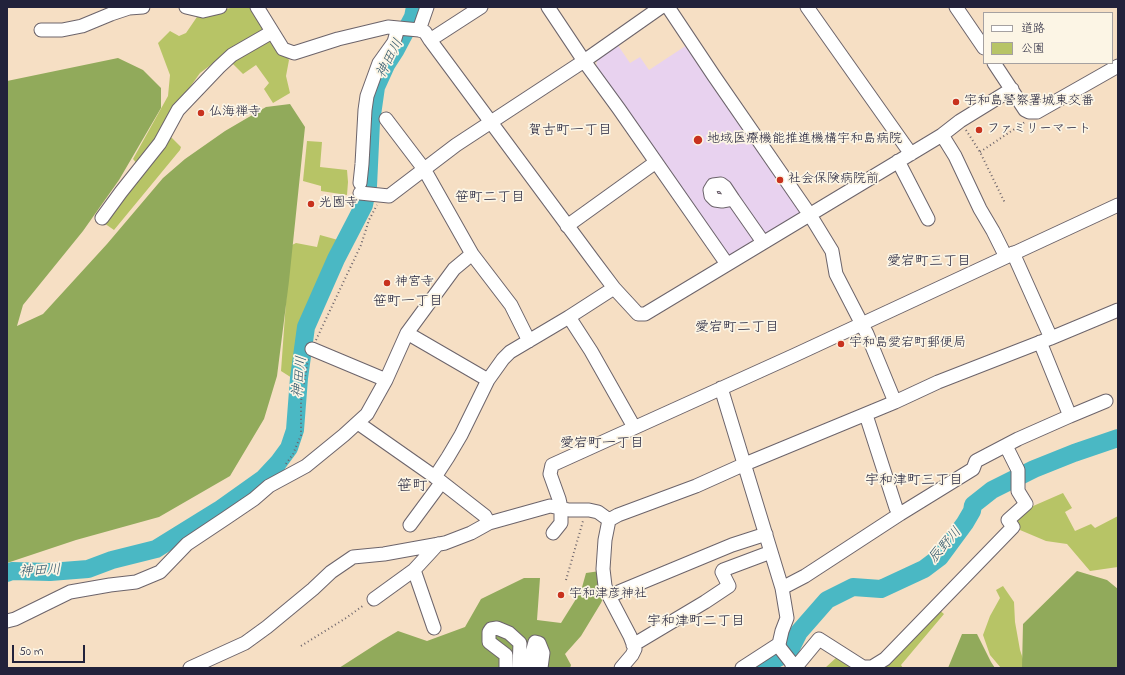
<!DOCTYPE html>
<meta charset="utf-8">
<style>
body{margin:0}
#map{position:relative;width:1125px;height:675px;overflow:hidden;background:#f6dfc4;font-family:"Indie Flower","Klee One",sans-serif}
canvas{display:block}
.frame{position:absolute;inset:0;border:8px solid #22223b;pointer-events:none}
.legend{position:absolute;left:983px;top:12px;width:130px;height:52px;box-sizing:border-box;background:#fcf5e5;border:1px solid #a5a1a1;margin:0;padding:5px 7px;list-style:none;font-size:12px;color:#22223b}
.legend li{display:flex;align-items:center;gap:8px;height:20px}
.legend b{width:20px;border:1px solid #a5a1a1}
.scale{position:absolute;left:12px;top:645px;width:73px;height:18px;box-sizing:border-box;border:2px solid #22223b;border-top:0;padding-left:5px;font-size:12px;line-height:14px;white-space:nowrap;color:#22223b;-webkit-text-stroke:3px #fcf5e5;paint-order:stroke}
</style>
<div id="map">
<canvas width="1125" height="675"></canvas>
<div class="frame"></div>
<ul class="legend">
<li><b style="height:5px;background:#fff"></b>道路</li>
<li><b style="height:11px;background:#b7c466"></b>公園</li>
</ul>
<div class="scale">50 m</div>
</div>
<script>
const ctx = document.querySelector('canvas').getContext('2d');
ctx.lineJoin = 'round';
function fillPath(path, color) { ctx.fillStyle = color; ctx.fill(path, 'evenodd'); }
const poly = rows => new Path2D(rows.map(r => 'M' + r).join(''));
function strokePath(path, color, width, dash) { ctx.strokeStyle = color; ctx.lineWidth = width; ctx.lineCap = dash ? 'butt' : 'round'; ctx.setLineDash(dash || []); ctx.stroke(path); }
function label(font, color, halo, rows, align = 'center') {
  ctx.font = font + ' "Indie Flower","Klee One",sans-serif'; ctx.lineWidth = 3.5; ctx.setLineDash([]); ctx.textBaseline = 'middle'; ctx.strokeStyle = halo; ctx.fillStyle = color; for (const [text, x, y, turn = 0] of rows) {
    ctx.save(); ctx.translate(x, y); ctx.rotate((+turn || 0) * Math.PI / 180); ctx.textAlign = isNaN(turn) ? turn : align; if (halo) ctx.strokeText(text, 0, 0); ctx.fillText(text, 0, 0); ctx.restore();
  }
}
const built = poly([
 [617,44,630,63,640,57,649,70,687,45,801,212,730,257,726,257,596,71,597,58]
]);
const green = poly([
 [235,7,253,7,289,60,286,76,290,93,273,103,264,89,269,83,256,65,243,74,224,55,200,73,178,104,138,165,133,159,168,96,170,75,158,43,170,31,179,36,186,33,199,14,203,14],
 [168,134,181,147,180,150,114,230,101,221],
 [307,141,322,142,320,167,347,170,348,182,347,195,321,191,321,186,303,181],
 [320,235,338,240,307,306,292,378,281,371,290,246,296,243,317,247],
 [1063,493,1072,508,1065,512,1075,531,1091,524,1095,528,1118,516,1118,567,1090,571,1067,544,1046,541,1020,530,1013,520,1024,510],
 [1003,586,1014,602,1015,622,1020,650,1026,668,1001,668,990,655,983,635,990,616,1000,598,996,590],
 [938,609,944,614,901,665,903,668,880,668],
 [838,656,860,668,825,668]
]);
const forest = poly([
 [118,58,143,70,161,88,161,108,119,180,83,231,23,305,17,326,43,314,107,244,163,178,185,159,225,131,266,107,290,104,305,127,289,281,277,376,264,419,230,476,159,517,76,540,7,563,7,81],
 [600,571,605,594,601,603,581,636,565,654,571,665,570,668,339,668,381,641,398,631,427,641,465,627,481,599,524,578,540,578,537,620,561,623,581,591,586,573],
 [1077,571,1107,580,1118,589,1118,668,1022,668,1023,624],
 [962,634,977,634,991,662,995,668,948,668]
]);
const river = poly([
 [7,573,12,571,50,572,88,569,112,560,156,549,219,510,264,478,278,463,289,448,295,430,299,378,306,327,336,259,364,205,368,186,371,122,376,87,386,65,395,51,413,17,415,7],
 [760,668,778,658,791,648,799,632,827,600,853,587,881,589,924,569,940,557,965,523,972,511,973,505,992,490,1034,469,1074,453,1118,438]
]);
const path = poly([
 [966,130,980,152,1005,203],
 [980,152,1025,122],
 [316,340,361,245,369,220,377,205],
 [286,464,293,454,301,435,301,401,308,359],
 [566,580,583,521],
 [301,646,346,618,364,605]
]);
const minor = poly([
 [186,7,203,11,220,7],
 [257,7,283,49,294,53,338,39,388,27,419,30,425,32,430,40,593,260,614,288,638,314,645,314,942,135,960,121,1012,89],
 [548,7,584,61,619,109,727,264],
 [668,7,714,76,810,215,832,251,836,274,867,334,895,402],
 [807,7,911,154],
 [956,7,984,48],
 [41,30,62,30,82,26,111,14,129,8,143,7],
 [419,30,427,7],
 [430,40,481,7],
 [994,63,1025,110,1029,112,1037,112,1118,66],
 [386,119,424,169,472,254,511,305,529,341],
 [942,135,955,156,980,209,993,231,1006,257],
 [898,161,928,219],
 [360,183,362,164,365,110,367,96,379,63,394,42,398,28],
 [360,193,389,196,456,145,584,61,661,7],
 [733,199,725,187,721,184,713,185,710,190,711,196,715,200,722,201,733,199,763,242],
 [102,218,121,192,160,143,178,110,219,67,232,55,272,32],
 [567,226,656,162],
 [1013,253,1051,338],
 [569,317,591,351,634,427],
 [407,333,488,380],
 [312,349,386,380],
 [721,388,782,588,787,618,782,631,779,644,780,648,791,662,793,668],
 [866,415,896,508,900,514],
 [1070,416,1106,401],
 [358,423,435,477],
 [609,520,605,540,603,569,605,586,609,596,630,636,635,649,632,655,621,668],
 [489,523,485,516,435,477,448,457,461,435,488,380,503,359,510,352,569,317,614,288],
 [410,525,441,483],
 [553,533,561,523,561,508,559,499,550,474,552,465,795,355,1118,205],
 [414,570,434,628],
 [782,588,805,576,900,514,973,469,976,461,1018,439,1070,416,1040,342],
 [609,596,732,545,766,534],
 [374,599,414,570,438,544],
 [7,621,15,619,70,592,110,585,136,582,160,572,187,544,226,518,254,499,269,486,306,466,344,435,367,414,386,380,407,333,454,269,472,254],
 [633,645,705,602,729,586,722,572,723,570,771,552],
 [190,668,245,643,267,627,313,589,331,572,353,557,384,554,445,543,471,533,489,523,550,506,569,510,589,510,598,512,609,520,618,515,696,486,745,464,895,402,938,382,1051,338,1118,310],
 [506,668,506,655,489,642,489,632,491,629,497,628,509,633,520,643,519,668],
 [528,668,535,642,539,643,543,653,541,668],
 [742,668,779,644],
 [795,668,819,639,863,667,872,667,885,659,1013,527,1008,520,1026,504,1018,491,1018,470,1006,446]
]);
const markers = [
 [956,102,4,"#c8321e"],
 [201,113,4,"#c8321e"],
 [979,130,4,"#c8321e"],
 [698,140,5,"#c8321e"],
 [780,180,4,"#c8321e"],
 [311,204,4,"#c8321e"],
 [387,283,4,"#c8321e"],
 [841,344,4,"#c8321e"],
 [561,595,4,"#c8321e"]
];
const poiNames = [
 ["宇和島警察署城東交番",964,102],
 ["仏海禅寺",209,113],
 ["ファミリーマート",987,130],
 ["地域医療機能推進機構宇和島病院",707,140],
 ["社会保険病院前",788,180],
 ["光國寺",319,204],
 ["神宮寺",395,283],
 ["宇和島愛宕町郵便局",849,344],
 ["宇和津彦神社",569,595]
];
const waterNames = [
 ["神田川",391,59,-62],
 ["神田川",301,377,-84],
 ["辰野川",946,546,-49],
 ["神田川",40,572,-3]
];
const neighbourhoodNames = [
 ["賀古町一丁目",570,132],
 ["笹町二丁目",490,199],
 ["愛宕町三丁目",929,263],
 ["笹町一丁目",408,303],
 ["愛宕町二丁目",737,329],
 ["愛宕町一丁目",602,445],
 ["宇和津町三丁目",914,482],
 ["宇和津町二丁目",696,623]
];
const quarterNames = [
 ["笹町",412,488]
];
fillPath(built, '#e8d2ef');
fillPath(green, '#b7c466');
fillPath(forest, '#91aa5b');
strokePath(river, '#4ab8c4', 18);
strokePath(minor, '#6c646b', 15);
strokePath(path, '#6c646b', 2, [1, 3]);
strokePath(minor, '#fff', 13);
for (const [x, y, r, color] of markers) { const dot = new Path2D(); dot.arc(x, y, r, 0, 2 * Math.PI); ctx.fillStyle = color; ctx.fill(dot); strokePath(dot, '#fcf5e5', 1.5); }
label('13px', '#22223b', '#fcf5e5', poiNames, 'left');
label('italic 14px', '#30566b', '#fcf5e5', waterNames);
label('14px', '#22223b', '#fcf5e5', neighbourhoodNames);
label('15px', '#22223b', '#fcf5e5', quarterNames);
</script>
